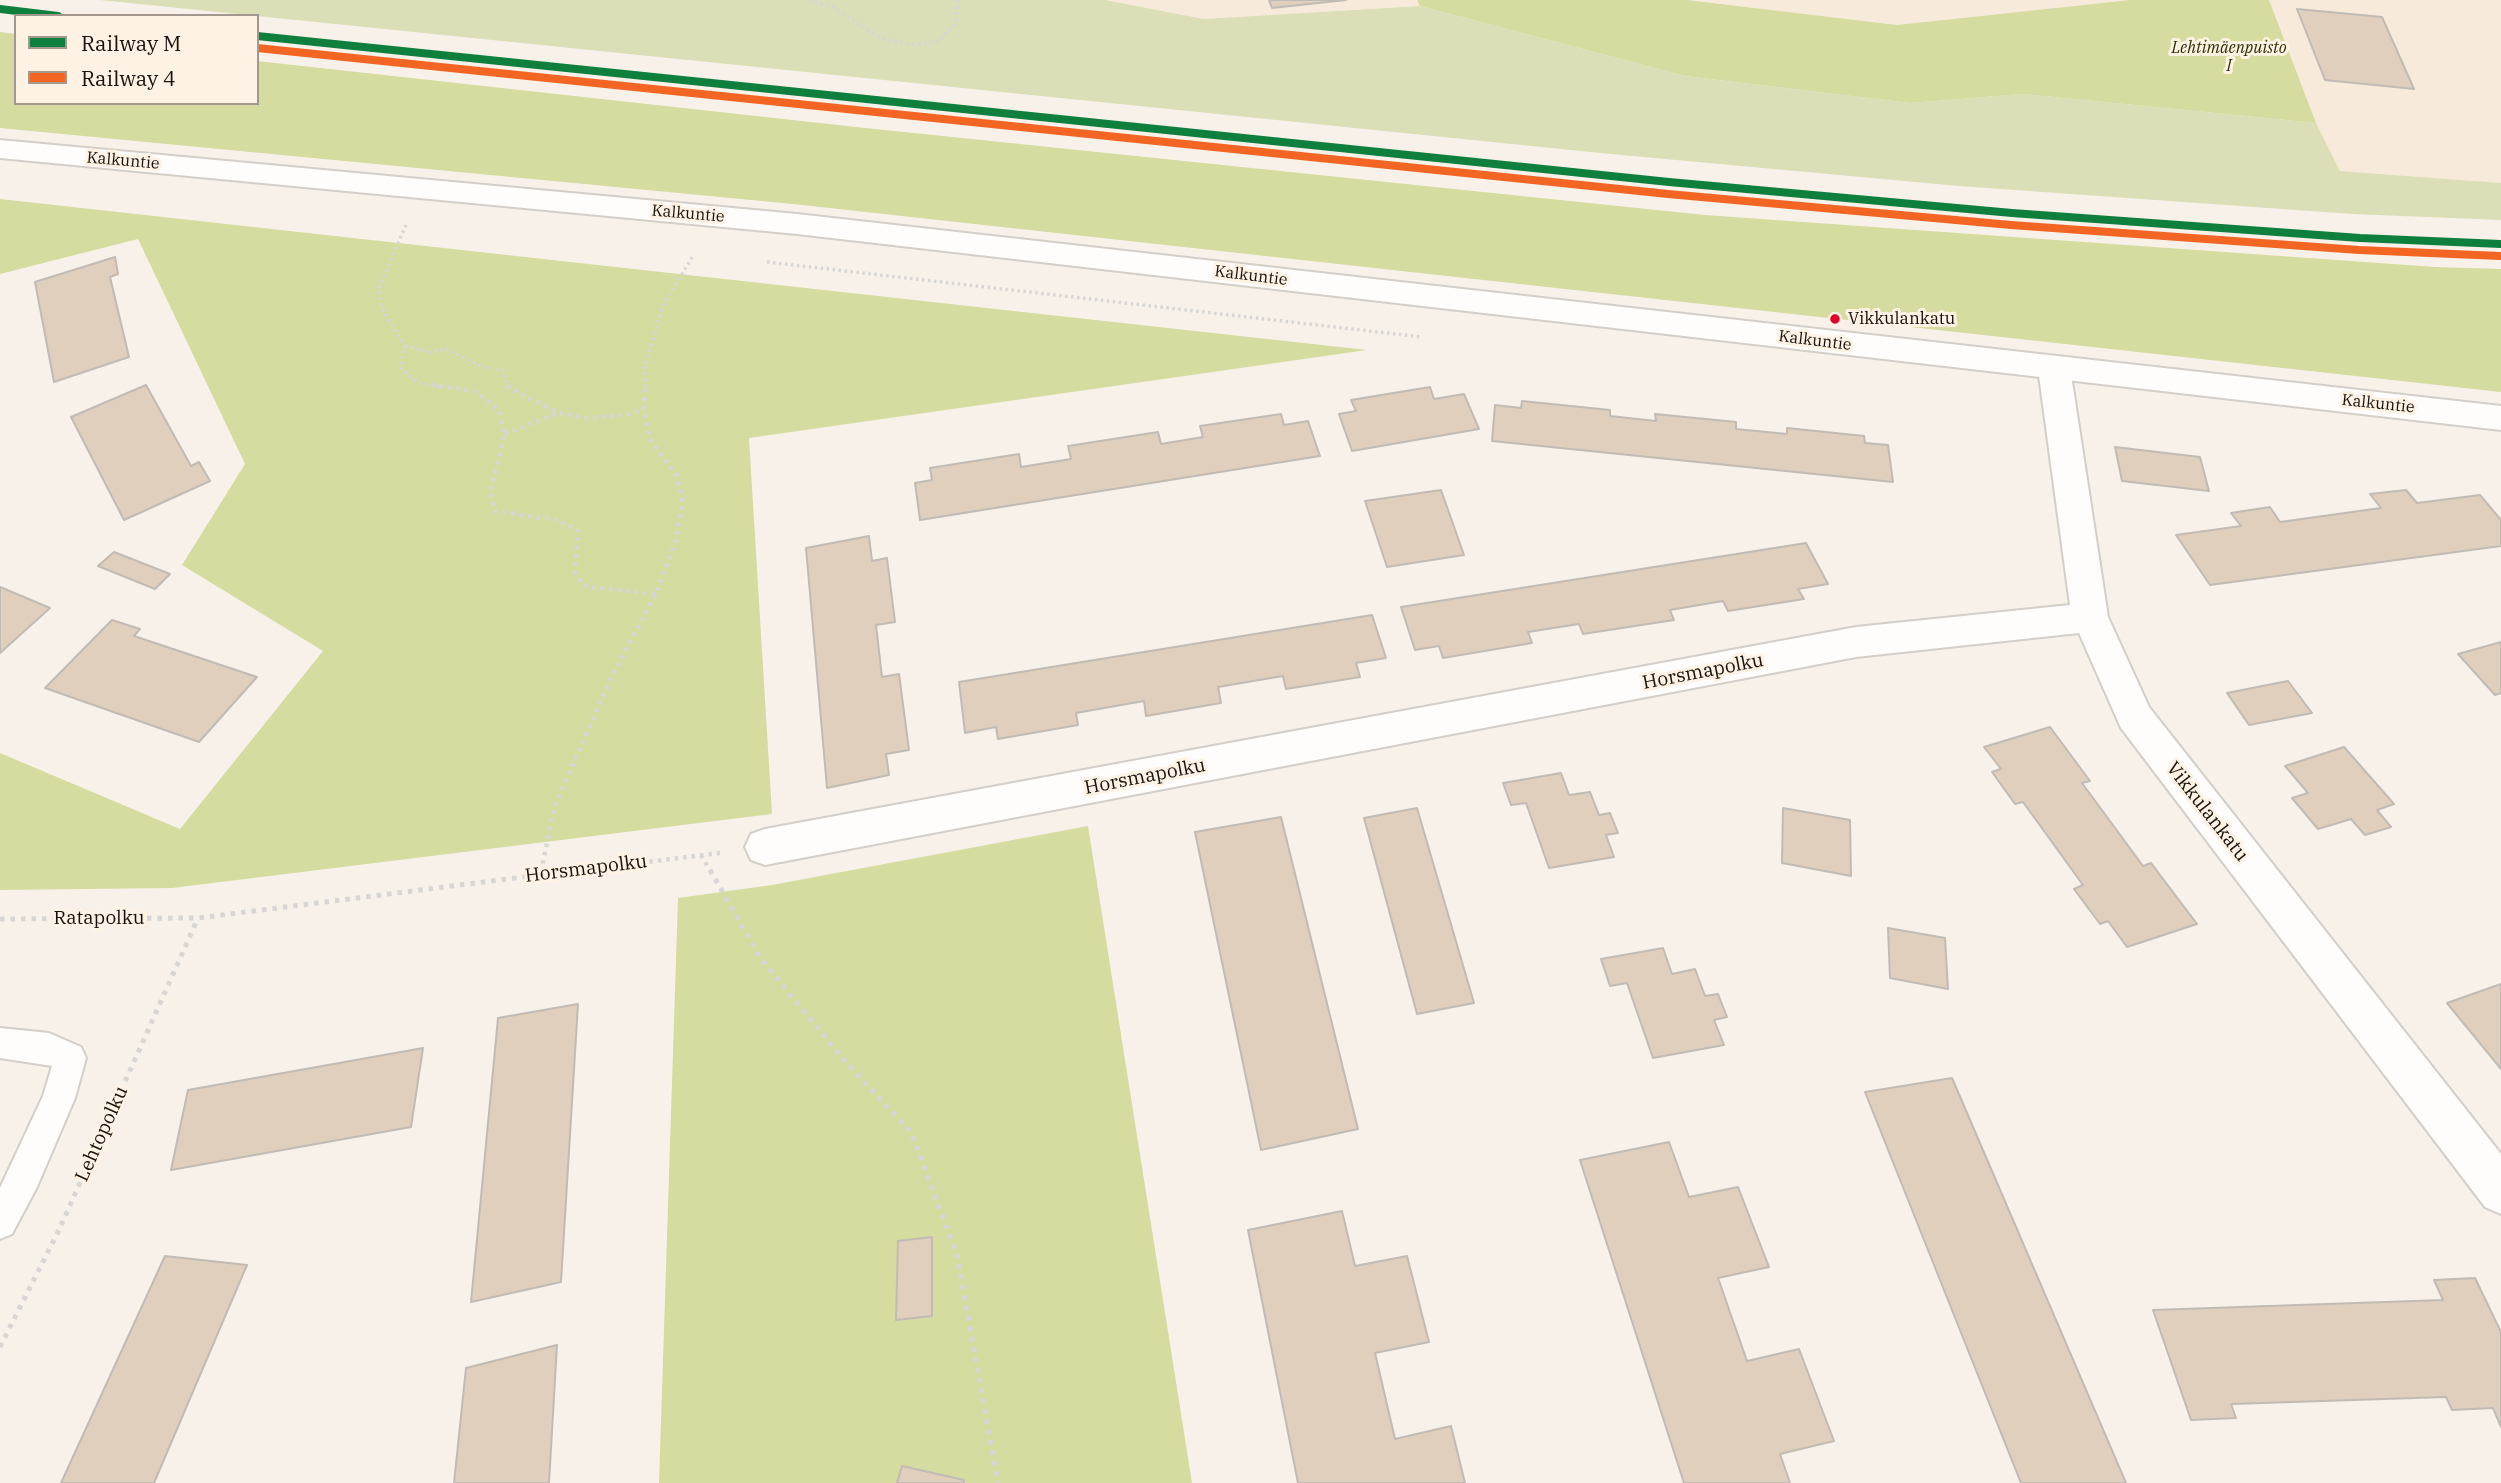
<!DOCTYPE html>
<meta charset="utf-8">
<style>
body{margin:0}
#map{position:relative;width:2501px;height:1483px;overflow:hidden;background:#f8f1ea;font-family:"IBM Plex Serif",serif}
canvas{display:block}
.legend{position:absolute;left:14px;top:14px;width:245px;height:91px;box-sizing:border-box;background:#fef2e4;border:2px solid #a2988e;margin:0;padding:9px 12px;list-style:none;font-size:21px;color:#17120c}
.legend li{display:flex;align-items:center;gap:14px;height:35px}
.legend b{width:35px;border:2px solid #a2988e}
</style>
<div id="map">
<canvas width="2501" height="1483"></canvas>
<ul class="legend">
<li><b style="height:9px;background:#0e7f3c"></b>Railway M</li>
<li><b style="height:9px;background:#f26522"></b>Railway 4</li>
</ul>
</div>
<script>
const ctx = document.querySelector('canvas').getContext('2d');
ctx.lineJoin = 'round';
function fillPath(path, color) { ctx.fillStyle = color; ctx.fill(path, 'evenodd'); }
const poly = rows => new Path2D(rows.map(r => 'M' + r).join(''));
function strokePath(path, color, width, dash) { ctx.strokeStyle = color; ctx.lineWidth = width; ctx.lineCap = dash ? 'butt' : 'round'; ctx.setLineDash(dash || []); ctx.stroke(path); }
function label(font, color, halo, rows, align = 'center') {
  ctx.font = font + ' "IBM Plex Serif",serif'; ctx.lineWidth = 6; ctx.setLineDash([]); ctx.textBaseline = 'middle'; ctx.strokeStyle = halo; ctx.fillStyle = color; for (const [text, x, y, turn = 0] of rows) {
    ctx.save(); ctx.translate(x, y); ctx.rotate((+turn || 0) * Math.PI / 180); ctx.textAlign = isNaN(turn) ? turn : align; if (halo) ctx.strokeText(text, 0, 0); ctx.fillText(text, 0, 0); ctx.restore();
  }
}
const built = poly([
 [1105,0,1417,0,1420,6,1204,19],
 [1687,0,2130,0,1897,25],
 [2269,0,2501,0,2501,183,2340,171,2316,123]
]);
const green = poly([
 [100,0,1105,0,1204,19,1420,6,1685,76,1910,103,2023,94,2316,123,2340,171,2501,183,2501,220,2352,214,1959,186,1600,153]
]);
const forest = poly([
 [1417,0,1687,0,1897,25,2130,0,2269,0,2316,123,2023,94,1910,103,1685,76,1420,6],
 [0,32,16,34,16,103,257,103,257,61,856,127,1705,215,2435,267,2501,269,2501,392,793,204,0,128],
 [0,199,1367,350,749,438,772,814,172,888,0,890,0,753,180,829,323,651,182,565,245,464,138,239,0,274],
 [1088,826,1192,1483,659,1483,678,898,772,885]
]);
const building = poly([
 [1269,0,1346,0,1272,8,1269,0],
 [2297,9,2382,17,2414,89,2325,80,2297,9],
 [115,257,118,274,110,277,129,357,54,382,35,282,115,257],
 [146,385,191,466,199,462,210,481,124,520,71,417,146,385],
 [1430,387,1434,399,1464,394,1479,429,1352,451,1339,414,1356,411,1351,400,1430,387],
 [1522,401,1610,410,1610,416,1656,421,1655,414,1736,422,1736,429,1787,434,1787,428,1864,436,1865,443,1888,445,1893,482,1492,441,1495,405,1521,408,1522,401],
 [1281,414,1284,425,1308,421,1320,456,920,520,915,483,932,480,930,468,1019,454,1021,467,1071,459,1068,446,1158,432,1161,444,1203,437,1200,426,1281,414],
 [2115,447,2200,457,2209,491,2122,481,2115,447],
 [1441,490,1464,555,1387,567,1365,501,1441,490],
 [2406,490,2417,503,2480,495,2501,520,2501,546,2210,585,2176,535,2241,526,2231,513,2270,507,2280,522,2381,508,2370,494,2406,490],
 [869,536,872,561,887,558,895,622,876,625,882,677,899,674,909,750,886,754,889,775,827,788,806,548,869,536],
 [1806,543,1828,584,1798,589,1804,599,1728,611,1723,601,1670,610,1674,620,1583,634,1579,624,1528,632,1532,643,1443,658,1439,646,1415,650,1401,607,1806,543],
 [114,552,170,574,155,589,98,566,114,552],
 [0,587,50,608,0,653,0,587],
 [1372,615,1386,658,1356,663,1360,677,1286,689,1283,676,1218,687,1221,703,1146,716,1144,701,1076,713,1078,725,998,739,996,727,965,733,959,682,1372,615],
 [112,620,140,629,134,636,257,677,199,742,45,688,112,620],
 [2501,642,2501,693,2495,695,2458,654,2501,642],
 [2288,681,2312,713,2249,725,2227,693,2288,681],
 [2050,727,2090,781,2082,783,2143,866,2151,863,2197,924,2127,947,2108,921,2100,924,2074,889,2083,885,2023,802,2015,804,1992,772,2001,769,1984,747,2050,727],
 [2344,747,2394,804,2377,810,2391,827,2365,835,2351,819,2318,829,2292,798,2308,793,2285,766,2344,747],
 [1561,773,1569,795,1590,792,1599,815,1610,813,1618,833,1606,835,1614,857,1549,868,1526,803,1511,805,1503,783,1561,773],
 [1417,808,1474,1003,1417,1014,1364,818,1417,808],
 [1783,808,1850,820,1851,876,1782,863,1783,808],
 [1281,817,1358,1129,1261,1150,1195,832,1281,817],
 [1888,928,1945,938,1948,989,1890,978,1888,928],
 [1663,948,1672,974,1695,969,1705,996,1718,994,1727,1017,1714,1020,1724,1045,1653,1058,1627,983,1610,986,1601,959,1663,948],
 [2501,984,2501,1069,2447,1003,2501,984],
 [578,1004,561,1282,471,1302,498,1018,578,1004],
 [423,1048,411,1127,171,1170,188,1090,423,1048],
 [1952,1078,2126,1483,2021,1483,1865,1092,1952,1078],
 [1669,1142,1689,1197,1738,1187,1769,1267,1718,1278,1747,1361,1799,1349,1834,1441,1780,1454,1790,1483,1684,1483,1580,1160,1669,1142],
 [1342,1211,1355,1266,1407,1256,1429,1342,1375,1353,1395,1439,1451,1426,1465,1483,1298,1483,1248,1230,1342,1211],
 [932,1237,932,1316,896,1320,898,1241,932,1237],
 [165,1256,247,1265,154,1483,61,1483,165,1256],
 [2475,1278,2501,1332,2501,1427,2493,1408,2452,1410,2446,1397,2231,1404,2236,1418,2191,1420,2153,1310,2443,1300,2434,1280,2475,1278],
 [557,1345,549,1483,454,1483,466,1368,557,1345],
 [902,1466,964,1480,964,1483,897,1483,902,1466]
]);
const pathFar2 = poly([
 [809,0,833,7,880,38,911,45,938,41,956,23,958,0],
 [406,225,379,288,381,307,405,346,400,367,418,383,443,387],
 [767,262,1422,337],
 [405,346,430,352,447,349,483,367,502,370,508,387],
 [645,387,645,368,662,308,694,254]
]);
const pathFar1 = poly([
 [431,385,474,391,498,409,505,434,490,492,495,511,556,520,578,530,575,572,581,583,589,587,656,594],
 [508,385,509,388,559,413,587,418,624,415,644,409],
 [505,434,559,413],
 [701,855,711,872],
 [541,872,554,808,611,678,656,594,675,543,683,502,677,476,650,439,644,409,645,385],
 [565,872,720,853]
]);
const path = poly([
 [710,870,762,960,844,1060,911,1132,957,1255,998,1483],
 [540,875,541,870],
 [0,919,198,918,579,870],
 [0,1347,59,1230,198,918]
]);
const service = poly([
 [0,1028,49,1033,81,1047,86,1058,75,1098,37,1187,12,1234,0,1239,0,1188,43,1096,52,1066,0,1058,0,1028]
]);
const minor = poly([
 [2054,357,2065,360,2070,368,2108,617,2149,707,2501,1154,2501,1214,2485,1207,2121,728,2079,633,1856,657,765,865,751,860,745,847,751,834,765,829,1856,627,2070,605,2038,368,2043,360,2054,357]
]);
const tertiary = poly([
 [0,140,797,214,2501,406,2501,430,797,234,0,158,0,140]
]);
const rail1 = poly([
 [0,9,58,16],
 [257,36,1669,182,2012,213,2360,238,2501,244]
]);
const rail2 = poly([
 [257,48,1668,194,2011,225,2359,250,2500,256]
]);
const markers = [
 [1835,319,6,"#e4002b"]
];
const farParknames = [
 ["Lehtimäenpuisto",2229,48],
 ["I",2229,66]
];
const farStreetnames = [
 ["Kalkuntie",123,161,5],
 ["Kalkuntie",688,214,5],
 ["Kalkuntie",1251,276,7],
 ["Kalkuntie",1815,341,7],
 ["Kalkuntie",2378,404,6]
];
const busNames = [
 ["Vikkulankatu",1848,319]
];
const streetNames = [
 ["Horsmapolku",1703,672,-11],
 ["Horsmapolku",1145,777,-11],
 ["Vikkulankatu",2207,812,52],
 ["Horsmapolku",586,869,-7],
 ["Ratapolku",99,919],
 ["Lehtopolku",102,1134,-66]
];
fillPath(built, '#f8eada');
fillPath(green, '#dbdeb6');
fillPath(forest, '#d6dba0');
fillPath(building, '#dfcfbc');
strokePath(building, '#c1bbb5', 2);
strokePath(service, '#d4cec8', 4);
strokePath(minor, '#d4cec8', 4);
strokePath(tertiary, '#d4cec8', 4);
strokePath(pathFar2, '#d8d6d4', 3.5, [2.5, 3.5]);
strokePath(pathFar1, '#d8d6d4', 4.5, [3.5, 5]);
strokePath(path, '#d8d6d4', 5, [4.5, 6]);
fillPath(service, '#fefdfc');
fillPath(minor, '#fefdfc');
fillPath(tertiary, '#fefdfc');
strokePath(rail1, '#0e7f3c', 8);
strokePath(rail2, '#f26522', 8);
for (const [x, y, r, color] of markers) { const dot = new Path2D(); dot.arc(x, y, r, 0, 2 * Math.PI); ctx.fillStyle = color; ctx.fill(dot); strokePath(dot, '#fef2e4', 2.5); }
label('italic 16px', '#2b3004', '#fef2e4', farParknames);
label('16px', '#17120c', '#fef2e4', farStreetnames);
label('17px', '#17120c', '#fef2e4', busNames, 'left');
label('19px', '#17120c', '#fef2e4', streetNames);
</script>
